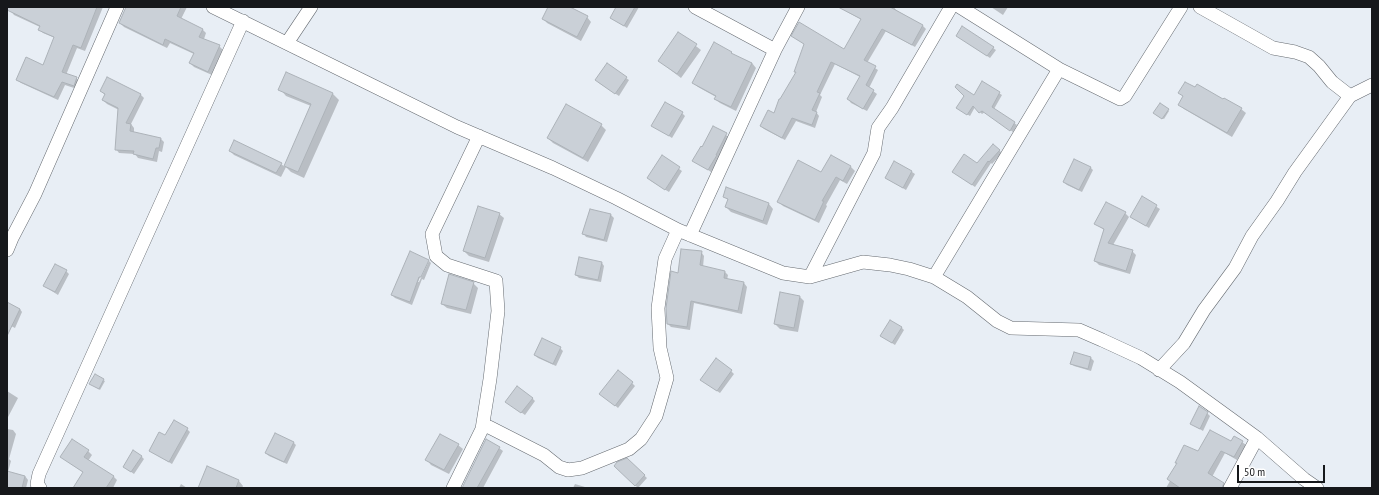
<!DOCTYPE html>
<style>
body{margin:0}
#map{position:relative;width:1379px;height:495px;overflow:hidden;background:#e8eef5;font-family:"PT Sans Narrow",sans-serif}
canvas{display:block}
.frame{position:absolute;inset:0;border:8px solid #16181b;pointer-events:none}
.scale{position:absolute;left:1237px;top:465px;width:88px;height:18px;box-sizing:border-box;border:2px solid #16181b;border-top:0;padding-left:5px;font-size:12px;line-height:14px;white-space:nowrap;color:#16181b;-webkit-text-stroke:3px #fff;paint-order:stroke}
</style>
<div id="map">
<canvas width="1379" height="495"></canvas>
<div class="frame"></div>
<div class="scale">50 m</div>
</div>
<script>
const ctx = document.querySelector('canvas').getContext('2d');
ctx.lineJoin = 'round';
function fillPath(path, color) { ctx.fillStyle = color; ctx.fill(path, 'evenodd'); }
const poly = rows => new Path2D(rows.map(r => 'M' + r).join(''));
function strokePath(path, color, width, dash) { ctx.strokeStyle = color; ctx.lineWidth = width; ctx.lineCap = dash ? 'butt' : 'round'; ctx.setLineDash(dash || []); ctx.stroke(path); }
const shadow = poly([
 [13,7,103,7,85,51,77,48,66,75,76,78,80,82,77,89,65,85,58,100,21,83,17,80,43,66,55,38,43,33,39,29,40,27,14,15,11,11],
 [127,7,187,7,181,19,202,29,206,33,204,39,219,46,223,50,212,75,194,67,190,63,194,54,170,43,167,48,124,27,120,23],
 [549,7,568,7,587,17,591,22,581,41,547,23,543,18],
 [617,7,639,7,627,28,611,18],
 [838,7,894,7,896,10,922,25,926,29,915,47,886,31,867,63,878,70,869,88,877,94,867,111,851,103,848,99,860,77,835,64,820,95,822,97,816,112,819,116,815,128,796,121,785,140,764,129,761,126,774,115,796,73,795,71,805,45,793,36,845,50,862,20],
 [991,7,1008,7,1003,15],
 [679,33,701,50,681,78,659,61],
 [960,38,993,48,996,50,990,58],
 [715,44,734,55,752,63,756,68,736,111,720,103,715,99,716,97,698,87,693,83],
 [626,78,629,80,619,96,599,83],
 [982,83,1002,95,994,109,1017,125,1013,132,985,112,982,114,975,107,970,116,960,110,965,96,974,97],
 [280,89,333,94,339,100,304,178,291,172,286,167,281,177,234,155,230,151,281,164,285,167,311,106,286,96],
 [101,91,140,94,144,98,131,124,134,128,134,133,161,139,164,142,162,152,159,151,157,162,138,158,135,154,119,153,116,149,119,110,107,104,103,100,105,95],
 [1180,93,1241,109,1246,113,1232,137,1184,109,1180,105,1184,97],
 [566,106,601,125,606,130,588,162,553,143,548,138],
 [1168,110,1169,111,1164,119,1155,114],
 [682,113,685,116,672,138,653,126],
 [713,127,729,137,718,158,719,159,711,172,693,160,702,148],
 [993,145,1002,153,992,164,991,163,975,187,956,174,977,164],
 [662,157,682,171,669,192,651,181],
 [851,167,855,171,847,184,840,180,826,205,827,206,819,223,783,206,779,202,821,174],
 [1090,167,1093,170,1082,192,1067,185,1064,182],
 [912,172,915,174,906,190,889,180,886,178],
 [727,189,769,204,773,209,767,225,731,212,726,207,729,201,724,196],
 [1142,198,1160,209,1149,228,1131,217],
 [590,210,611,215,614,218,607,242,586,237,584,234],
 [1125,213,1129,217,1113,245,1132,251,1136,255,1130,274,1099,265,1095,261,1104,230,1096,224],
 [499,214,504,218,489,262,469,256,464,251],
 [701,252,704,256,703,267,725,272,728,275,727,280,744,283,747,287,742,314,694,303,690,330,671,327,668,324,679,274],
 [427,260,418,282,419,282,429,261,431,263,424,280,422,279,412,305,395,298,392,295],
 [602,263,604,266,601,282,579,278,576,275],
 [66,271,69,274,58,295,44,286],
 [473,283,478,288,471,314,447,308,442,304],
 [800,297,804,301,798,332,780,329,775,324],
 [7,303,20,309,22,312,15,328,7,324],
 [901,327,904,330,895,345,884,338],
 [560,348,563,351,556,366,538,358,535,355],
 [1074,353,1091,358,1094,361,1091,371,1074,366,1071,363],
 [731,371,734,374,720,393,705,383],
 [95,376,105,381,100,390,91,384],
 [632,383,635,386,618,408,604,396],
 [7,391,18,398,7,419],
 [532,398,535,401,525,415,508,403],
 [1207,413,1210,416,1203,431,1191,424],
 [7,429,13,430,16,434,9,459,11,461,8,472,25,476,28,480,26,488,7,488],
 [187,429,190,432,172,464,150,451,166,436],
 [293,442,296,445,287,464,269,456,266,453],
 [1242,442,1246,445,1237,460,1225,453,1212,477,1223,484,1226,488,1166,488,1170,481,1199,453,1232,443],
 [458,445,463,449,449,474,431,465,427,460],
 [499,448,503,451,483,488,465,488],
 [88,451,92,455,88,461,113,476,117,480,113,488,74,488,84,473,61,457],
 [141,456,144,459,134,474,124,467],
 [627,460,647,478,638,488,615,466],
 [208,468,239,481,243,486,242,488,200,488],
 [181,484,187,488,179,488],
 [575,484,585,487,585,488,573,488]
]);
const building = poly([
 [7,7,97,7,81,48,73,45,62,72,77,77,74,86,62,82,54,97,16,80,26,57,43,65,54,37,38,30,40,26,7,10,7,7],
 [126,7,181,7,177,16,203,29,199,37,220,45,208,72,189,63,194,53,165,39,163,45,119,23,126,7],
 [548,7,570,7,588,16,577,37,542,19,548,7],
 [616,7,635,7,624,26,610,18,616,7],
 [838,7,890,7,923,25,912,45,882,29,864,60,876,66,866,85,874,90,863,109,847,99,860,76,831,62,817,92,820,93,812,110,817,112,812,125,792,118,782,138,760,126,768,110,774,113,779,99,780,99,796,72,794,72,804,44,791,36,799,22,844,49,861,19,838,7],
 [962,26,994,47,987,56,956,36,962,26],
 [678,32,697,44,677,74,658,61,678,32],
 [714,42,732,52,731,53,752,63,731,107,714,99,716,96,692,83,714,42],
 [607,63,627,77,615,94,595,80,607,63],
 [286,72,333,93,298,172,284,166,311,104,278,90,286,72],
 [107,77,141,94,126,123,131,124,130,131,161,138,159,148,156,148,153,159,133,154,134,151,115,150,118,108,102,100,105,94,100,91,107,77],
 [982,81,1000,92,992,107,1015,122,1010,131,982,111,979,113,973,106,967,115,956,108,964,96,955,87,957,84,974,95,982,81],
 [1185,82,1195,87,1197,84,1223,99,1224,98,1242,108,1227,133,1178,105,1183,96,1178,93,1185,82],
 [665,102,683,112,669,136,651,126,665,102],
 [1160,103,1169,109,1162,119,1153,113,1160,103],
 [566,104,602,124,583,158,547,138,566,104],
 [713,126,727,133,716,155,717,155,708,170,692,161,701,146,702,147,713,126],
 [234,140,282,163,276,173,229,151,234,140],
 [993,144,1000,150,989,162,988,161,972,185,952,172,964,154,977,163,993,144],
 [662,155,680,167,665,190,647,178,662,155],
 [831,155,851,166,843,181,836,177,822,201,824,201,815,220,777,202,798,160,821,172,831,155],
 [1074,159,1091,167,1079,190,1063,182,1074,159],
 [894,161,912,171,903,188,885,178,894,161],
 [726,187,769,203,763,221,725,207,728,199,723,197,726,187],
 [1142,196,1157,205,1146,226,1130,217,1142,196],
 [1106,202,1126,212,1108,243,1133,250,1126,271,1094,261,1104,229,1094,224,1106,202],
 [478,206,500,213,485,258,463,251,478,206],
 [590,209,611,214,604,240,582,234,590,209],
 [681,249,702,251,700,265,725,271,724,278,744,282,738,311,691,301,687,327,667,324,666,308,671,271,678,273,681,249],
 [410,251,429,260,421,277,419,277,410,302,391,295,410,251],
 [579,257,602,262,598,280,575,275,579,257],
 [55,264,67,270,55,292,43,286,55,264],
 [449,274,474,282,466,310,441,304,449,274],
 [780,292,800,296,794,328,774,324,780,292],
 [7,302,20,309,7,336,7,302],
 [890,320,902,327,892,343,880,336,890,320],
 [542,338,561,347,553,364,534,355,542,338],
 [1074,352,1091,357,1088,369,1070,364,1074,352],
 [716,358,732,370,717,391,700,380,716,358],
 [618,370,633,382,615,406,599,394,618,370],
 [95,374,104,379,99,389,89,384,95,374],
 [517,386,533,398,521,413,505,402,517,386],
 [1199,406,1208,412,1200,429,1190,424,1199,406],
 [174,420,188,428,169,462,149,451,159,432,165,435,174,420],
 [1210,430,1231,441,1234,436,1243,441,1234,457,1221,451,1208,473,1224,483,1222,488,1180,488,1167,479,1177,463,1175,463,1184,445,1198,451,1210,430],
 [275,433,294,442,284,462,265,453,275,433],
 [440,434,459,444,444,470,425,460,440,434],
 [72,439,89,450,84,457,114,476,106,488,73,488,83,472,60,457,72,439],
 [486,439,500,447,477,488,462,488,486,439],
 [133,450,142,456,131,472,123,467,133,450],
 [627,458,645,475,635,486,614,466,617,462,627,458],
 [207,466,239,480,236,488,198,488,207,466],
 [7,471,25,476,22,488,7,488,7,471]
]);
const street = poly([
 [213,7,457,127,553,168,616,198,678,230,783,273,810,277,863,262,890,265,909,269,934,277,967,297,997,321,1011,328,1079,330,1102,340,1141,358,1180,382,1257,438,1304,479,1317,488],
 [695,7,775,50],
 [960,7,1059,69,1120,99,1125,96,1181,7],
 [1200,7,1273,48,1295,52,1309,57,1319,66,1332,82,1350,96],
 [287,43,311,7],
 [690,235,775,50,798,7],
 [7,250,12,238,35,194,117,7],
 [810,277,874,153,878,128,892,108,951,7],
 [934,277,1059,69],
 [1159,370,1184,343,1204,310,1235,268,1252,236,1277,201,1295,172,1350,96,1372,85],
 [482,429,485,427,489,427,544,455,559,467,568,470,582,468,629,449,641,439,656,416,667,378,660,348,658,308,665,259,678,230],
 [40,488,37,484,39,474,243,21],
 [453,488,482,429,490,379,498,311,496,281,447,265,436,256,432,234,479,136],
 [1230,488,1257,438]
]);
fillPath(shadow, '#0003');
fillPath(building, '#cad0d7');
strokePath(building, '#acb2b8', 1);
strokePath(street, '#656a70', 14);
strokePath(street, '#fff', 13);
</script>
